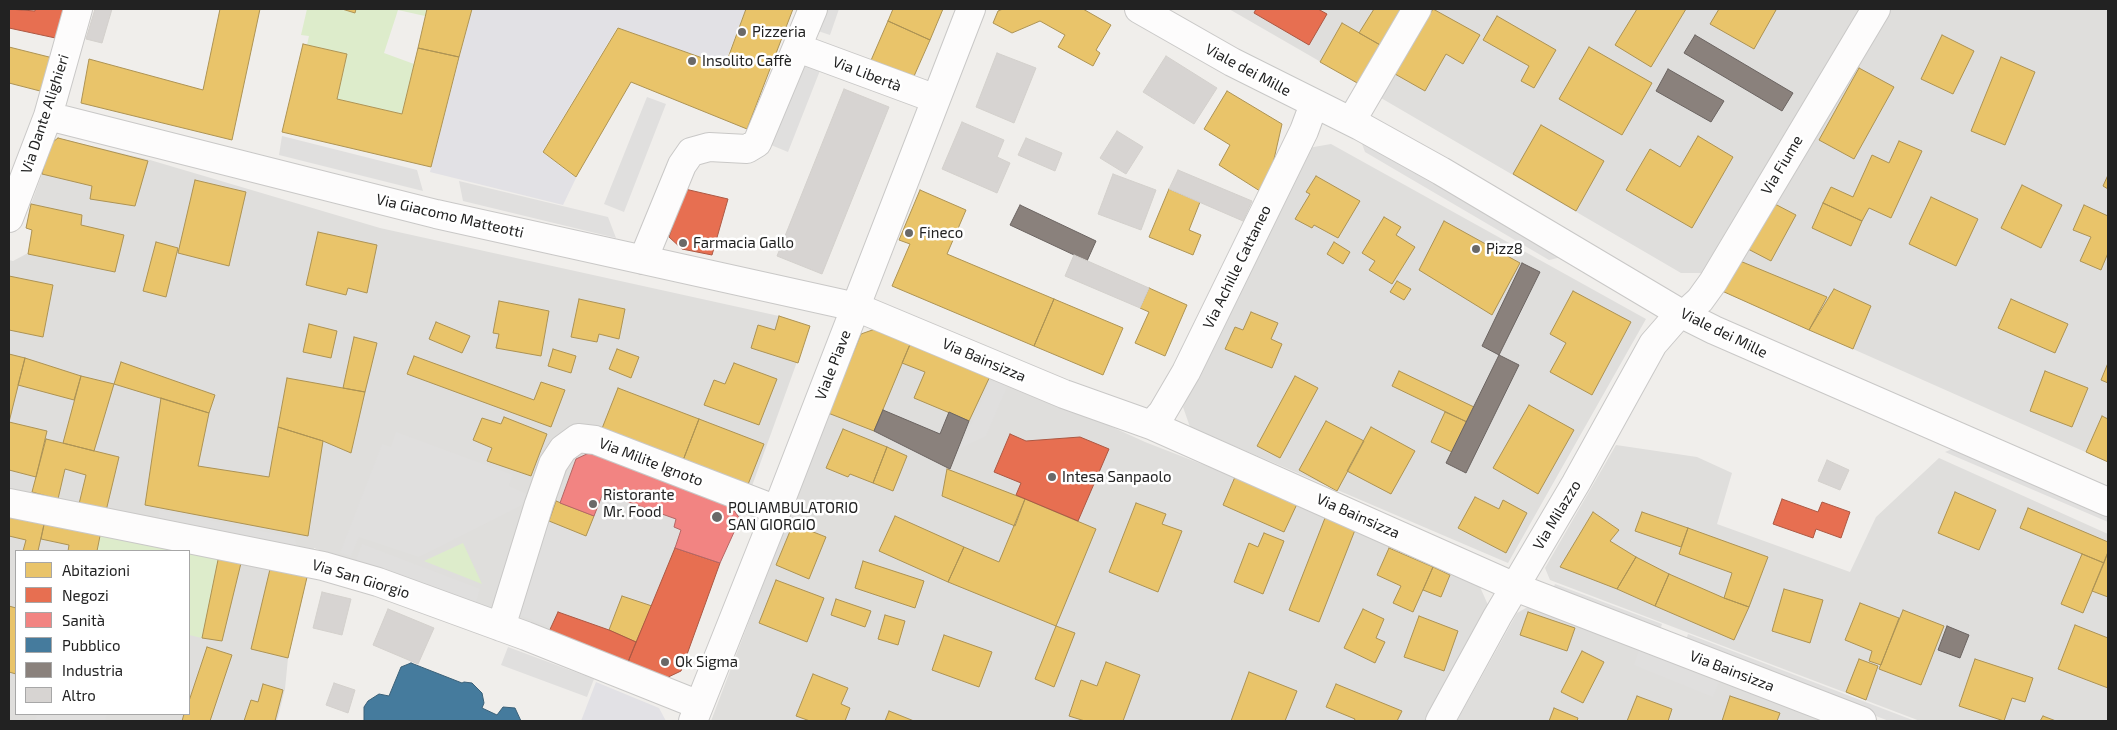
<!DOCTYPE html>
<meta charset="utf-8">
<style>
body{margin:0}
#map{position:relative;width:2117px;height:730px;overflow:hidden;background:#f0eeeb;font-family:"Exo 2",sans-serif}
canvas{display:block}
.frame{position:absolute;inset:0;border:10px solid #222;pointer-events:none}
.legend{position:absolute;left:15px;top:550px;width:175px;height:165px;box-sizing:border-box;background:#fff;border:1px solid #a7a7a7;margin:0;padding:6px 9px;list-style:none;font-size:15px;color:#222}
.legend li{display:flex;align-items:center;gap:10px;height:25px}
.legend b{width:25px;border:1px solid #a7a7a7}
</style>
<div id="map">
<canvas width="2117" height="730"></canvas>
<div class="frame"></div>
<ul class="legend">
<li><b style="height:14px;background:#e9c46a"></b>Abitazioni</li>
<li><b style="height:14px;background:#e76f51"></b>Negozi</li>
<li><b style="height:14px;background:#f28482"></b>Sanità</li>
<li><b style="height:14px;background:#457b9d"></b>Pubblico</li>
<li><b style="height:14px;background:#8a817c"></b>Industria</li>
<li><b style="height:14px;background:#d7d4d2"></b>Altro</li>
</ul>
</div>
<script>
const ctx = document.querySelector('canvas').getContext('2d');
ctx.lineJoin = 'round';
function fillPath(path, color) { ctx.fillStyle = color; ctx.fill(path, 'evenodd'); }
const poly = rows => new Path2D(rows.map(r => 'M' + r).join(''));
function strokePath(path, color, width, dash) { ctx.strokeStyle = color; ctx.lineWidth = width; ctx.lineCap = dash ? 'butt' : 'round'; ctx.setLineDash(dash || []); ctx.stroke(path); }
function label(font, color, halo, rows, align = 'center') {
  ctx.font = font + ' "Exo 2",sans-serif'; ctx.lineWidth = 5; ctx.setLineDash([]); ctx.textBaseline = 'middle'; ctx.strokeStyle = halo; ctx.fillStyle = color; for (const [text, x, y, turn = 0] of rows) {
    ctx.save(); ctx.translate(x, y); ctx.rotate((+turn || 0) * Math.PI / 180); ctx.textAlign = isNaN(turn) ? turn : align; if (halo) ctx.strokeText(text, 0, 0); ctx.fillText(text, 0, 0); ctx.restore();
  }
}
const residential = poly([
 [1229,9,1404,9,1359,84],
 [1433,9,1860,9,1701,273,1681,273,1381,98],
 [1889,9,2108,9,2108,462,1722,291],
 [58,138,150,160,380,228,779,316,810,326,740,519,720,563,681,671,662,680,314,548,288,658,285,689,277,721,9,721,9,260,13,261,28,253,32,230,26,228,31,204,42,174,49,145],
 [16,551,189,551,189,714,16,714],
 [1331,144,1646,319,1508,563,1190,427,1183,407,1308,148],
 [861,334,992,372,1145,442,1235,477,1480,587,1488,605,1426,721,711,721,828,413],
 [1616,445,1697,457,1732,473,1717,524,1850,572,1876,517,1939,458,2108,534,2108,721,1920,721,1550,580,1545,568],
 [1533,604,1827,721,1457,721,1517,613]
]);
const grass = poly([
 [307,9,342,9,355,13,356,9,427,9,425,16,398,10,384,53,414,64,402,114,337,99,347,54,307,45,309,36,301,35],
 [101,531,219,555,202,638,189,635,189,551,97,551],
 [463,543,482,584,424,561]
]);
const parking = poly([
 [822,9,839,9,830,35,815,30],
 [805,56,823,63,788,152,771,145],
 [647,97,666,104,624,212,604,204],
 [282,136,417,170,423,191,279,155],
 [1361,141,1562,257,1549,260,1365,152],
 [459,181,608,217,616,238,463,201],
 [1011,378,986,436,960,448,990,382],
 [396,432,513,475,509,486,527,494,522,505,419,557,359,537,351,556,340,553,382,444,391,447],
 [1957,447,2108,513,2108,522,1945,452],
 [603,493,676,519,674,527,681,530,652,606,609,630,558,612,551,627,519,615,516,605,549,521,586,535],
 [159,510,295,538,298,556,160,528],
 [362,544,480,589,475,606,355,562],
 [1555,584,1662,624,1659,633,1552,591],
 [1688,634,1915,721,1889,721,1685,643],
 [508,647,594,679,587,697,501,665],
 [1639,650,1719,682,1713,697,1634,665],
 [37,714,107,714,105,721,35,721]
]);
const plaza = poly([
 [472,9,746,9,724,65,617,28,542,152,576,178,563,205,430,172],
 [596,682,659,708,666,721,581,721]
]);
const homes = poly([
 [220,9,260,9,232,140,81,103,89,59,203,90,220,9],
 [342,9,356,9,355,13,342,9],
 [427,9,472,9,459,57,418,48,427,9],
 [746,9,793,9,747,129,631,82,576,177,543,152,618,28,725,66,746,9],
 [893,9,943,9,930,40,888,21,893,9],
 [1003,9,1083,9,1111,25,1096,50,1100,53,1093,66,1058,47,1065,35,1040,21,1012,33,993,23,998,11,1003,9],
 [1374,9,1404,9,1382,46,1359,33,1374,9],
 [1433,9,1480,35,1463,64,1446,54,1425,91,1395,74,1433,9],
 [1637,9,1686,9,1651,67,1615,45,1637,9],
 [1719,9,1774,9,1776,10,1754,49,1710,24,1719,9],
 [1497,16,1556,50,1534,88,1521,81,1529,66,1483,40,1497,16],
 [888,21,930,40,911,83,869,65,888,21],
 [1342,23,1382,46,1359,84,1320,62,1342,23],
 [1942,35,1974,51,1953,94,1921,79,1942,35],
 [303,44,347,54,337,99,402,114,418,48,459,57,431,167,282,132,303,44],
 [9,47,53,58,44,92,9,83,9,47],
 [1589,47,1652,83,1622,135,1559,99,1589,47],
 [2001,57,2035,72,2005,145,1971,131,2001,57],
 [1859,68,1894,87,1854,159,1819,140,1859,68],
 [1227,91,1282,124,1269,181,1263,193,1219,165,1230,145,1204,129,1227,91],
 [1541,125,1604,161,1576,211,1513,174,1541,125],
 [1698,136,1733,157,1692,228,1626,190,1650,149,1680,167,1698,136],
 [58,138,148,161,135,206,90,199,92,186,42,174,49,145,58,138],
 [1899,141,1922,151,1891,218,1869,208,1862,221,1823,203,1831,187,1853,197,1872,155,1889,163,1899,141],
 [2108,175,2108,189,2103,186,2108,175],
 [1316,176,1360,201,1338,238,1314,225,1312,228,1295,219,1310,194,1306,192,1316,176],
 [195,180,246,192,229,266,178,253,195,180],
 [2022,185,2062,205,2041,248,2001,228,2022,185],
 [1169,189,1200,202,1189,230,1201,235,1193,255,1149,237,1169,189],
 [920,190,966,210,947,254,1054,299,1034,346,892,286,910,244,899,240,920,190],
 [1931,197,1978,219,1956,266,1909,244,1931,197],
 [1773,203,1796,215,1771,261,1748,249,1773,203],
 [1823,203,1862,221,1851,246,1812,228,1823,203],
 [31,204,82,215,81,225,124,235,115,272,28,254,32,230,26,228,31,204],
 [2084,205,2108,216,2108,253,2101,270,2080,261,2091,237,2073,230,2084,205],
 [1384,217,1401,227,1396,235,1415,247,1392,284,1369,270,1375,261,1362,253,1384,217],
 [1444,221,1520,263,1492,315,1419,270,1444,221],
 [318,232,377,245,367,293,348,288,346,295,306,285,318,232],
 [156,242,178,248,166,297,143,291,156,242],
 [1334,242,1350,252,1343,264,1327,254,1334,242],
 [1740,261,1827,297,1809,330,1722,291,1740,261],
 [9,276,53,285,43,337,9,330,9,276],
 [1397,281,1411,289,1404,300,1390,292,1397,281],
 [1149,288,1187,305,1165,356,1135,343,1149,312,1140,308,1149,288],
 [1834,289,1871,306,1853,349,1809,330,1834,289],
 [1573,291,1631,322,1592,395,1550,372,1566,343,1550,334,1573,291],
 [579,299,625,309,619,339,599,334,597,342,571,337,579,299],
 [1054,299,1123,328,1103,375,1034,346,1054,299],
 [2011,299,2068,324,2055,353,1998,328,2011,299],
 [499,301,549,311,541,356,496,348,499,334,493,333,499,301],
 [1251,312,1278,323,1271,339,1282,344,1272,368,1225,349,1235,327,1243,330,1251,312],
 [779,316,810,326,798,363,751,348,758,325,775,330,779,316],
 [436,322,470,336,462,353,429,339,436,322],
 [309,324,337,331,331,358,303,352,309,324],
 [878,328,911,342,874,431,828,413,861,334,878,328],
 [354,337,377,343,365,392,343,388,354,337],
 [911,342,992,372,969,421,914,398,925,372,902,363,911,342],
 [553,349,576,356,571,373,548,366,553,349],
 [617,349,639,357,631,378,609,369,617,349],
 [9,354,25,358,9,422,9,354],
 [414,356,534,400,541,382,565,390,551,427,407,374,414,356],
 [25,358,81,376,74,400,18,385,25,358],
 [121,362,215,395,209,413,114,384,121,362],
 [734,363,777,379,759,425,704,405,714,380,725,384,734,363],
 [2108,363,2108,383,2101,380,2108,363],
 [1399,371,1474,407,1467,422,1392,386,1399,371],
 [2045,371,2088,388,2072,427,2030,411,2045,371],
 [81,376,114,384,94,451,63,443,81,376],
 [1295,376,1318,388,1280,458,1257,446,1295,376],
 [287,378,365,392,351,453,323,441,278,427,287,378],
 [618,388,699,419,682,463,601,431,618,388],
 [161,398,209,413,198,466,269,477,278,427,323,441,308,536,145,505,161,398],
 [1529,405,1574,430,1538,494,1493,468,1529,405],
 [1445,412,1467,422,1452,452,1431,442,1445,412],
 [2102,416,2108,419,2108,462,2086,452,2102,416],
 [504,417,547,434,531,476,487,461,492,448,473,440,482,418,501,424,504,417],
 [699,419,764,444,747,487,682,463,699,419],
 [1326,421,1364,441,1337,491,1299,470,1326,421],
 [9,422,47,431,36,477,9,470,9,422],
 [1371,427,1415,451,1391,494,1347,471,1371,427],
 [843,429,887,447,873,483,850,474,848,477,826,468,843,429],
 [46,439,119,457,106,511,79,504,86,475,65,469,58,499,32,492,46,439],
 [887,447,907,456,893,491,873,483,887,447],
 [947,469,1025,499,1015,526,942,496,947,469],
 [1235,477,1297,504,1284,532,1223,505,1235,477],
 [1955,492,1996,510,1979,550,1938,533,1955,492],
 [1475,497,1499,509,1503,500,1527,513,1506,553,1458,528,1475,497],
 [1025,499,1096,529,1056,626,948,582,964,547,999,562,1025,499],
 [556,501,594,516,586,536,549,521,556,501],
 [1136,503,1166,514,1162,524,1182,531,1158,592,1109,572,1136,503],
 [2028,508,2108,542,2108,552,2104,563,2020,528,2028,508],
 [9,512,45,520,38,551,23,551,26,540,9,536,9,512],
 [1593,512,1619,530,1610,541,1636,557,1617,589,1560,567,1593,512],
 [1642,512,1688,528,1681,547,1635,531,1642,512],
 [895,516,964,547,948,582,879,551,895,516],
 [1325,518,1355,530,1319,622,1289,610,1325,518],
 [45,520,101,531,97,551,68,551,69,545,41,539,45,520],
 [793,524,826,537,809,579,776,565,793,524],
 [1688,528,1768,557,1749,607,1724,598,1732,573,1679,554,1688,528],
 [1264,533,1284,541,1263,594,1234,582,1249,543,1258,547,1264,533],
 [1389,548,1433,567,1413,612,1393,603,1401,586,1377,575,1389,548],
 [2108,552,2108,597,2092,591,2108,552],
 [2082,554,2104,563,2083,613,2061,604,2082,554],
 [219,555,242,559,222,641,202,638,219,555],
 [1636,557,1669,574,1655,606,1617,589,1636,557],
 [863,561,924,581,915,608,855,588,863,561],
 [271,565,308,573,288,658,251,649,271,565],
 [1433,567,1450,575,1441,597,1423,590,1433,567],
 [1669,574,1724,598,1749,607,1734,640,1655,606,1669,574],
 [776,580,824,598,807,642,759,623,776,580],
 [1784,589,1823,600,1810,643,1772,631,1784,589],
 [622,596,652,606,636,642,609,630,622,596],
 [836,599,871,611,865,627,831,615,836,599],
 [1860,603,1899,618,1881,665,1869,661,1872,651,1845,640,1860,603],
 [9,606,16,608,16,674,9,672,9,606],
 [1363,609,1384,619,1376,638,1385,642,1375,663,1344,648,1363,609],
 [1903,610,1944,626,1921,685,1879,669,1903,610],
 [1528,612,1575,628,1567,651,1520,635,1528,612],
 [885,615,905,621,898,645,878,639,885,615],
 [1419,616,1458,631,1444,671,1404,657,1419,616],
 [2075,625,2108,638,2108,688,2058,669,2075,625],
 [1056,626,1075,633,1054,687,1035,679,1056,626],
 [944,635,992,652,979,687,932,670,944,635],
 [207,647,232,655,210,721,182,721,184,714,189,714,189,701,207,647],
 [1582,651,1604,662,1583,703,1561,692,1582,651],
 [1859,659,1878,666,1866,700,1846,692,1859,659],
 [1975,659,2033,678,2025,702,2012,698,2004,721,1959,706,1975,659],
 [1106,662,1140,675,1123,721,1085,721,1069,716,1081,680,1097,686,1106,662],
 [1249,672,1297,691,1285,721,1231,721,1249,672],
 [813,674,848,688,841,704,850,708,845,721,810,721,796,716,813,674],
 [263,684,283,690,275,721,244,721,251,700,258,702,263,684],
 [1336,684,1402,711,1397,721,1354,721,1355,719,1326,707,1336,684],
 [1637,696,1672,709,1668,721,1627,721,1637,696],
 [1730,696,1780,713,1777,721,1722,721,1730,696],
 [1554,708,1578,718,1577,721,1549,721,1554,708],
 [889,711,914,721,885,721,889,711],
 [2043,716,2056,721,2040,721,2043,716]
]);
const shops = poly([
 [9,9,35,11,35,9,68,9,60,39,9,28,9,9],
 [1256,9,1318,9,1327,14,1309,45,1254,13,1256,9],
 [685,189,728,199,712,255,682,249,669,237,685,189],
 [1010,434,1026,441,1080,437,1109,449,1078,521,1016,495,1021,483,994,472,1010,434],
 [1782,499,1818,512,1822,502,1850,512,1841,538,1816,529,1813,538,1773,524,1782,499],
 [675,548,720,563,681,671,662,680,626,667,675,548],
 [558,612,609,630,636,642,626,667,547,636,558,612]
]);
const health = poly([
 [589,453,729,503,740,519,720,563,675,548,681,530,674,527,676,519,603,493,594,516,560,503,576,459,589,453]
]);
const public = poly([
 [411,663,462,683,464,682,472,683,482,693,484,703,482,708,497,715,503,707,515,708,521,721,364,721,364,707,368,701,379,694,389,696,401,667,411,663]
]);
const industry = poly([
 [1695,35,1793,93,1782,111,1684,53,1695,35],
 [1668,69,1724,101,1711,122,1656,91,1668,69],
 [1020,205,1096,241,1087,261,1010,225,1020,205],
 [1522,263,1540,272,1499,355,1482,346,1522,263],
 [1499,355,1519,365,1466,473,1446,463,1499,355],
 [883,410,940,434,949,412,969,421,950,469,874,431,883,410],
 [1947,626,1969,635,1960,658,1938,650,1947,626]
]);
const building = poly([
 [95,9,112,9,102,43,86,39,95,9],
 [997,53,1036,68,1014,123,976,107,997,53],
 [1166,56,1217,88,1194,124,1143,92,1166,56],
 [844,89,889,107,822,274,777,256,844,89],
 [962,122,1004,140,997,157,1010,163,997,193,942,169,962,122],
 [1117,131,1143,147,1126,174,1100,158,1117,131],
 [1026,138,1062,153,1055,171,1018,155,1026,138],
 [1178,170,1252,201,1243,221,1169,189,1178,170],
 [1113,174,1156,190,1141,230,1098,214,1113,174],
 [1074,255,1149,288,1140,308,1065,276,1074,255],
 [1827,460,1849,470,1840,490,1818,481,1827,460],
 [322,592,351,599,342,635,313,628,322,592],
 [388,609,434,628,418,664,373,645,388,609],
 [334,683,355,690,348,713,326,705,334,683]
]);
const minor = poly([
 [1139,9,1232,62,1360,126,1441,171,1680,313,1714,330,2108,502],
 [798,48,936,99],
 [48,116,436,214,856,307,1064,394,1151,425,1515,587,1862,721],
 [1352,120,1417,9],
 [9,218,48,116,78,9],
 [643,260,682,165,691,152,709,147,747,149,757,143,813,9],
 [1151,425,1162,413,1186,372,1304,131,1314,104],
 [9,503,323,566,378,582,526,636,699,705],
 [501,627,539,504,553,464,563,449,578,438,595,440,777,510],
 [693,721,777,510,971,9],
 [1440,721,1497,617,1576,483,1653,344,1680,313,1689,310,1700,300,1713,282,1876,9]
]);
const markers = [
 [742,32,5,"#6a6968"],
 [692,61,5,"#6a6968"],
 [909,233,5,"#6a6968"],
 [683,243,5,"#6a6968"],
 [1476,249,5,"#6a6968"],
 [1052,477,5,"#6a6968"],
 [593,504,5,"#6a6968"],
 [717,517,6,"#6a6968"],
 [665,662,5,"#6a6968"]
];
const poiNames = [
 ["Pizzeria",752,32],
 ["Insolito Caffè",702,61],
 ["Fineco",919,233],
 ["Farmacia Gallo",693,243],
 ["Pizz8",1486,249],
 ["Intesa Sanpaolo",1062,477],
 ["Ristorante",603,495],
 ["Mr. Food",603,512],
 ["POLIAMBULATORIO",728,508],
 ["SAN GIORGIO",728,525],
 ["Ok Sigma",675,662]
];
const streetNames = [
 ["Viale dei Mille",1248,70,28],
 ["Via Libertà",867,74,21],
 ["Via Dante Alighieri",45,114,-72],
 ["Via Fiume",1782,165,-59],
 ["Via Giacomo Matteotti",450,216,13],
 ["Via Achille Cattaneo",1237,267,-64],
 ["Viale dei Mille",1724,333,26],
 ["Via Bainsizza",984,360,23],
 ["Viale Piave",833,365,-69],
 ["Via Milite Ignoto",651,462,21],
 ["Via Milazzo",1557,515,-59],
 ["Via Bainsizza",1358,516,24],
 ["Via San Giorgio",361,579,17],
 ["Via Bainsizza",1732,671,21]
];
fillPath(residential, '#dfdedc');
fillPath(grass, '#ddeccb');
fillPath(parking, '#e0dfde');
fillPath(plaza, '#e2e1e5');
fillPath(homes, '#e9c46a');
strokePath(homes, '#ad9354', 1);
fillPath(shops, '#e76f51');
strokePath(shops, '#ac5843', 1);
fillPath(health, '#f28482');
strokePath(health, '#b46765', 1);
fillPath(public, '#457b9d');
strokePath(public, '#3a6078', 1);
fillPath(industry, '#8a817c');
strokePath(industry, '#6b6461', 1);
fillPath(building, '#d7d4d2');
strokePath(building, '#d3d0cc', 1);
strokePath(minor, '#c9c8c7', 30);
strokePath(minor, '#fdfcfc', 28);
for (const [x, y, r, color] of markers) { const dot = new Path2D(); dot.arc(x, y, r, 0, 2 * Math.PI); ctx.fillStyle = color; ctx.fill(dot); strokePath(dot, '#fff', 2); }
label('15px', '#222', '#fff', poiNames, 'left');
label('15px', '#222', '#fff', streetNames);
</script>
